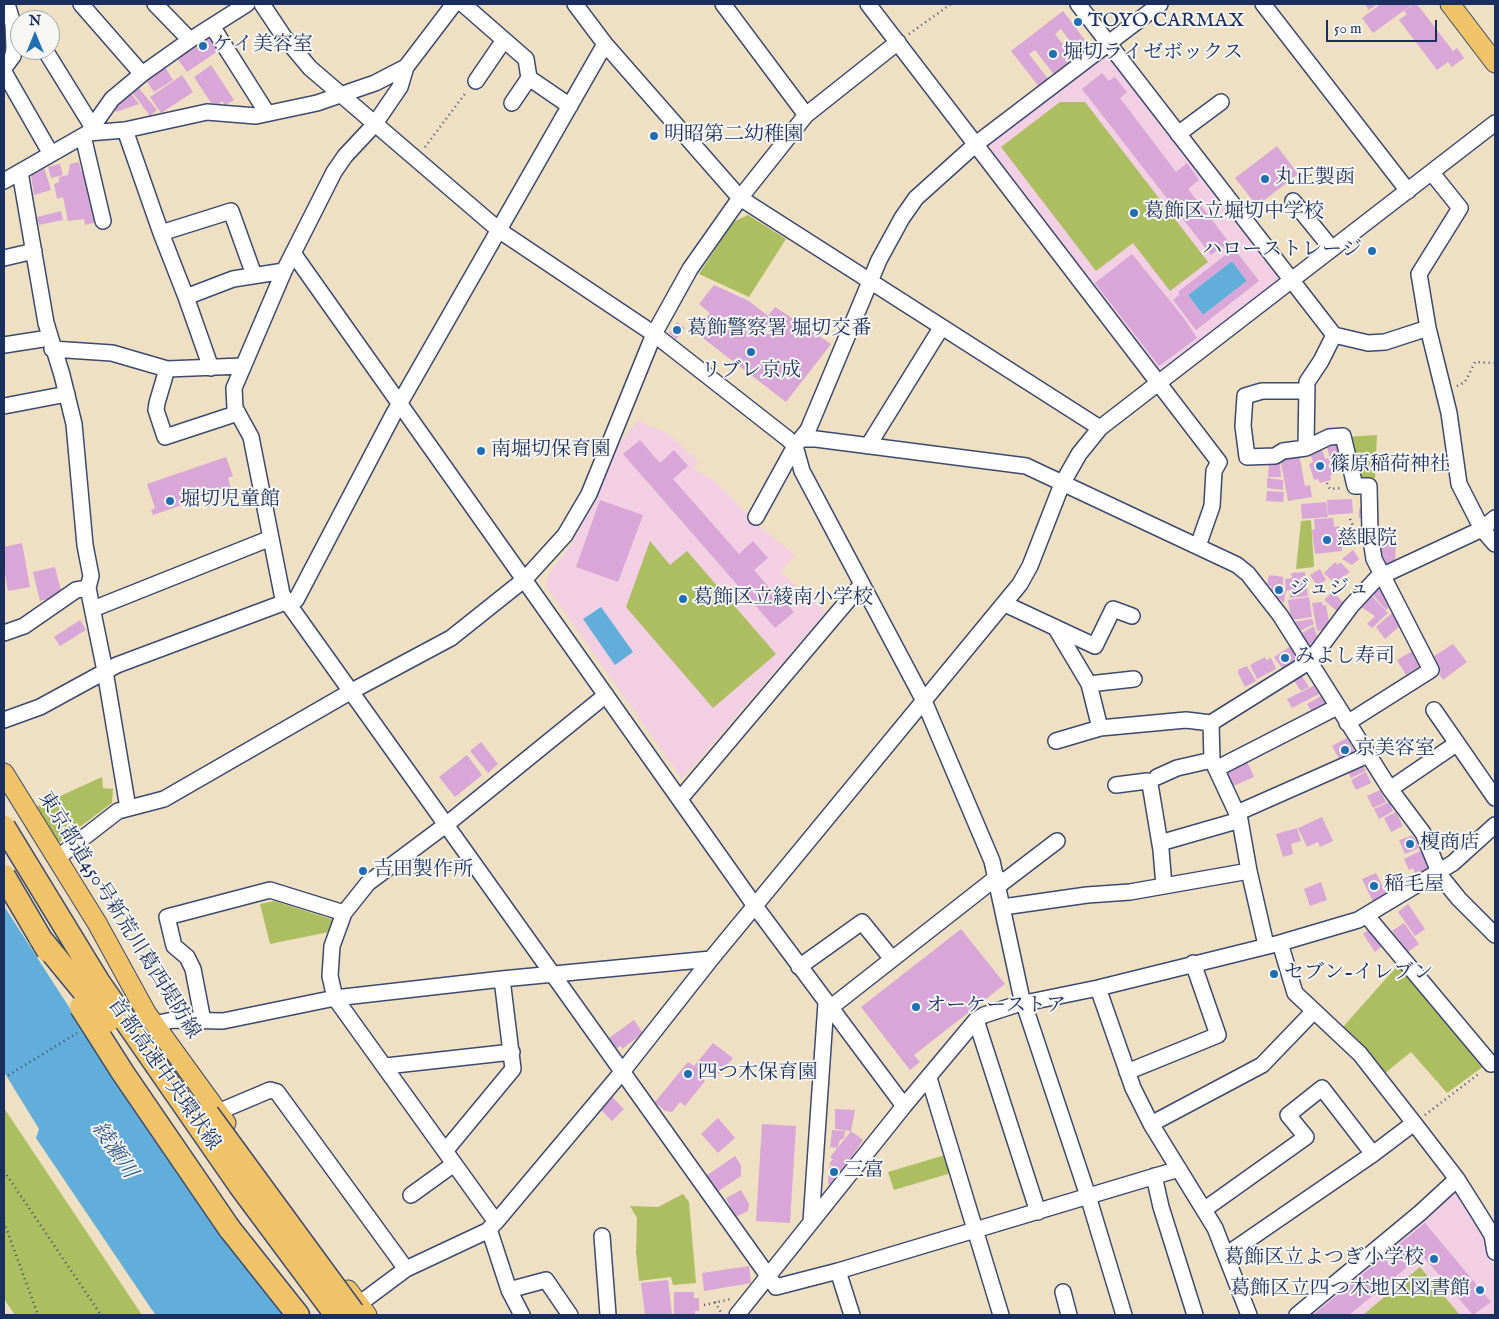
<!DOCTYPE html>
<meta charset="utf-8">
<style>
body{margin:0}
#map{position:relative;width:1499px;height:1319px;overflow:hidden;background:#efe0c3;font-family:"IM FELL English",serif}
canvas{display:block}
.frame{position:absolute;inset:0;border:5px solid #1b2f5e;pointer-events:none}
.north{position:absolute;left:10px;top:10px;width:50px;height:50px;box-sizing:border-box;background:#f6f6f2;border:1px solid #9ea6b7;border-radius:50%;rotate:0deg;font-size:14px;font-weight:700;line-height:20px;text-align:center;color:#1b2f5e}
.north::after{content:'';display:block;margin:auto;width:18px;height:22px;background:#1f6fb2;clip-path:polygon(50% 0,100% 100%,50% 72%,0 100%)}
.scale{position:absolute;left:1326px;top:20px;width:111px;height:22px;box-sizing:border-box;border:2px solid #1b2f5e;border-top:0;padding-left:6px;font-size:15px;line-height:18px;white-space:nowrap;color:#1b2f5e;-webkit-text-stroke:4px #f6f6f2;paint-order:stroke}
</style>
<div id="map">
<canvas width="1499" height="1319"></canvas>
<div class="frame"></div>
<div class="north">N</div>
<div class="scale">50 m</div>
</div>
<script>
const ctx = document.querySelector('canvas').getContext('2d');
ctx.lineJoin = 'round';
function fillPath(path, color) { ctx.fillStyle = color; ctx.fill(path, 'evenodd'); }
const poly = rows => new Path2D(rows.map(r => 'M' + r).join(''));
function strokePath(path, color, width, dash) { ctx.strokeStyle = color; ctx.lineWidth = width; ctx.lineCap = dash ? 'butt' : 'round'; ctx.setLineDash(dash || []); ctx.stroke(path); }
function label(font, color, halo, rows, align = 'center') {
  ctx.font = font + ' "IM FELL English","Noto Serif JP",serif'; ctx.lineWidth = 4; ctx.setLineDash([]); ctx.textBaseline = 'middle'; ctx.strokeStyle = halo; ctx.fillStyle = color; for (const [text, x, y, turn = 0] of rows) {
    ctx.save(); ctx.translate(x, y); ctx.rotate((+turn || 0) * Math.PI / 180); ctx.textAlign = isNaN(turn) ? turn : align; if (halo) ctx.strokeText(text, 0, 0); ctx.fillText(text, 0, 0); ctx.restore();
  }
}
const built = poly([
 [1104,57,1112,57,1278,274,1277,285,1166,369,1156,368,991,152,990,143],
 [637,421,667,433,698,461,694,469,716,482,759,526,795,555,780,572,826,612,682,779,546,586,547,577,573,542,595,499,618,445],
 [1451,1192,1456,1192,1488,1240,1495,1278,1495,1315,1310,1315,1433,1211]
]);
const green = poly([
 [1060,102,1085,102,1208,262,1170,291,1133,243,1096,271,1001,147],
 [748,215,786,239,749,297,699,274,733,222],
 [1377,435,1375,478,1363,479,1350,458,1345,437],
 [1311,520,1314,567,1296,569,1301,521],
 [650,541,670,565,687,551,776,654,713,708,626,607],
 [102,777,103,788,113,789,112,803,58,843,36,807],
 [274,901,334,920,329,932,270,944,260,904],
 [1399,964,1484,1066,1447,1093,1411,1052,1384,1074,1342,1028],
 [4,1108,142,1315,15,1315,4,1299],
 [945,1155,951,1173,894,1190,888,1172],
 [683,1194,689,1202,696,1283,673,1285,671,1277,639,1281,636,1252,637,1218,630,1206,658,1207],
 [1420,1267,1460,1315,1363,1315]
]);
const water = poly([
 [1232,261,1247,281,1203,315,1188,295],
 [601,607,633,652,615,665,583,619],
 [4,906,130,1102,287,1315,156,1315,150,1307,36,1138,39,1129,4,1072]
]);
const building = poly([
 [1365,4,1377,4,1369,10],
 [1381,4,1413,4,1373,33,1362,18],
 [1414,4,1417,4,1453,51,1457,48,1464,58,1452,67,1448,62,1437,70,1399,20,1407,14,1404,11],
 [1063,11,1091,48,1081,56,1061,29,1055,34,1075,60,1055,76,1035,50,1029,54,1049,80,1040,88,1011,51],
 [211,35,221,49,187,72,177,58],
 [211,65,234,100,225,105,222,101,219,104,211,103,194,77],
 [165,67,173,80,154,92,146,80],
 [1102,73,1109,81,1115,77,1127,92,1120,98,1176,172,1187,163,1199,180,1188,189,1259,281,1196,330,1173,300,1180,294,1178,292,1228,253,1222,246,1211,255,1082,89],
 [1232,261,1247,281,1203,315,1188,295],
 [182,75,193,92,161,113,150,97],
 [138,87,157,110,150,116,132,92],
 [130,92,139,104,116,112,114,107],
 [1277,146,1298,174,1257,206,1235,178],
 [79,162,81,171,89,170,101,221,85,225,84,219,68,221,63,197,57,199,54,184,59,182,59,177,68,175,70,164],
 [60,164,63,175,51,178,48,167],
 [44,167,51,190,34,195,31,175],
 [61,211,63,220,39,225,37,217],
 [1132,254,1183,317,1197,338,1159,366,1095,283],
 [714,285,749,301,768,316,775,307,831,344,786,402,695,332,710,313,699,304],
 [677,322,685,328,676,339,669,333],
 [1338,439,1342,455,1330,459,1326,442],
 [640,440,660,463,674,450,688,466,673,479,739,554,753,541,768,558,754,570,772,591,778,586,789,598,785,602,794,612,775,628,623,454],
 [1321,447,1325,459,1329,458,1334,474,1330,475,1331,480,1320,483,1318,479,1314,480,1309,464,1313,462,1309,451],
 [1299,454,1305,486,1310,485,1312,497,1288,501,1280,457],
 [226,457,233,476,228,478,231,488,153,515,151,510,155,508,147,484],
 [1269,462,1280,462,1281,477,1268,477],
 [1267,478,1283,480,1283,490,1267,488],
 [1267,491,1284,492,1283,502,1266,501],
 [1352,499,1353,513,1328,515,1327,500],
 [600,500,643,515,618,582,576,567],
 [1326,502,1328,517,1302,519,1301,504],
 [1359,508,1364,508,1365,518,1359,518],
 [1333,518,1334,527,1339,526,1342,551,1315,554,1312,530,1315,529,1314,519],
 [1396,541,1395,563,1382,564,1377,542],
 [22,543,30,587,8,591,4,567,4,547],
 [1353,550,1359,559,1352,565,1342,559],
 [1335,562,1338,565,1340,562,1350,572,1334,583,1324,573],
 [55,567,62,595,40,601,33,572],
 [1320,569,1326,580,1317,586,1310,575],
 [1305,572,1308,596,1290,598,1290,590,1286,591,1285,579,1292,578,1291,573],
 [1269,575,1283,577,1283,589,1286,590,1284,603,1276,596,1276,591,1270,591,1271,586,1267,585],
 [1379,587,1391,605,1386,610,1373,595],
 [1333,591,1346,606,1339,613,1324,600],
 [1372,596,1388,613,1372,628,1367,624,1375,616,1361,607],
 [1309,597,1312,617,1291,620,1288,600],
 [1322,602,1323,606,1326,605,1329,622,1323,630,1317,631,1312,603],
 [1394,611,1401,625,1385,639,1376,627],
 [1312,619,1314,624,1300,631,1294,622],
 [80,620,86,630,60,646,54,637],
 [1314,626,1317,637,1310,645,1305,644,1300,634],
 [1453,644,1467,662,1443,680,1439,674,1441,672,1431,658],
 [1291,646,1299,657,1282,668,1274,657],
 [1414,650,1422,665,1406,675,1397,660],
 [1265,657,1266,660,1271,658,1276,669,1257,679,1250,665],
 [1247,666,1256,681,1245,687,1238,673,1239,669],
 [1300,673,1309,687,1301,691,1292,678],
 [1315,685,1319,694,1292,708,1287,699],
 [1321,696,1327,706,1313,714,1307,704],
 [1347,738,1356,754,1341,762,1332,746],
 [481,742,498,764,488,773,470,751],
 [467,755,482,775,455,797,439,777],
 [1246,759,1254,777,1231,787,1224,769],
 [1362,763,1366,771,1351,778,1347,770],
 [1366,772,1371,783,1356,790,1351,780],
 [1380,790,1386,802,1373,808,1367,796],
 [1389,802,1393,811,1379,819,1374,809],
 [1396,812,1403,826,1391,832,1384,818],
 [1322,817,1333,841,1320,847,1318,842,1307,847,1298,828],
 [1297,828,1301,841,1291,844,1293,854,1283,857,1276,834],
 [1411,836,1414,837,1419,848,1405,854,1399,840],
 [1422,850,1430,868,1416,876,1413,868,1409,870,1404,859],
 [1376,873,1387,895,1373,902,1362,879],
 [1321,882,1327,900,1310,906,1304,889],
 [1408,904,1425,929,1415,936,1398,912],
 [1404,923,1419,944,1405,954,1400,947,1403,945,1392,931],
 [961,929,1005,984,914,1055,920,1062,910,1070,861,1007],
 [1369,929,1383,945,1375,952,1363,934],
 [634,1020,643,1033,622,1049,621,1046,615,1049,609,1038],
 [713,1043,733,1058,719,1074,709,1068,700,1070,697,1074,705,1081,685,1106,680,1102,672,1112,665,1111,655,1102,688,1062,694,1066],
 [612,1097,624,1109,612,1121,601,1110],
 [835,1109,855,1110,851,1131,863,1140,844,1168,839,1173,837,1171,838,1174,830,1185,828,1183,829,1166,835,1169,829,1164,833,1159,830,1157,851,1131,835,1129],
 [718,1118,735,1138,718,1153,701,1134],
 [762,1124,796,1126,790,1223,756,1221],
 [832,1130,845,1131,844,1138,840,1140,837,1148,830,1147],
 [735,1156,741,1165,741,1176,717,1192,706,1176],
 [741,1190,749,1204,748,1211,735,1217,726,1198],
 [1425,1223,1491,1302,1473,1315,1422,1255,1349,1315,1313,1315],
 [749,1266,751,1283,704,1291,702,1273],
 [668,1280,672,1315,645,1315,641,1283],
 [674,1292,694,1292,694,1298,699,1298,699,1311,695,1311,695,1315,674,1315]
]);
const path = poly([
 [909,34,951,4],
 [425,147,467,91],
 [1457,386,1465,382,1475,362,1495,363],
 [1327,483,1330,489,1341,488],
 [1350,519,1354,528],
 [1347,539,1356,539],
 [4,1078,77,1033],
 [1425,1115,1480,1073],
 [4,1171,101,1315],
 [4,1222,38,1315],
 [715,1302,722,1314],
 [704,1305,731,1299]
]);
const minor = poly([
 [81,4,142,74],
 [155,4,190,40],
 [262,4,284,37,310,68,500,231,654,334,788,439,795,446,802,471,924,701,992,861,1021,995,1088,1196,1124,1315],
 [454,4,406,67,400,87,374,125,345,156,334,172,284,271,234,388,235,408,251,437,282,594,287,602,776,1287,838,1271,1179,1169],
 [463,4,526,59,529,78,512,103],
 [575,4,605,44,740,198,1100,428],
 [723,4,806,115],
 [868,4,1219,462,1214,471,1212,506,1198,546],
 [1078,4,1334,335,1368,343,1385,342,1428,328],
 [1263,4,1408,191],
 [212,26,267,113],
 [45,50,92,126],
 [4,68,13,56,14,48,13,24,7,4],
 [4,72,51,154],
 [529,78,570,106],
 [476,81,504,40],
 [125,130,161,233,186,297],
 [88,133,112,99,142,74,190,40,247,4],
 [1178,134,1221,102],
 [83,136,103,221],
 [20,172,46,323,62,375,74,424,85,545,91,576,88,588,105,671,128,808],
 [1432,173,1460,208,1419,274,1428,328,1449,413,1459,484,1482,529,1495,544],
 [4,181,88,133,125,130,207,112,256,116,317,103,375,83,406,67],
 [1293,201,1332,249],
 [161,233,231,211,254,275],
 [293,253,755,906,904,1106],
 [4,258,34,251],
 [1334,335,1321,361,1307,382,1306,448,1329,437,1343,436,1355,486,1369,486,1370,533,1374,559,1431,670,1347,723],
 [4,345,49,338],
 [52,349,112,353,167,369],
 [211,368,186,297,233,279,284,271],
 [4,406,67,394],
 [238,413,165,437,156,410,157,403,167,369,242,366],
 [802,439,816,439,1026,466,1237,565,1248,574,1280,615,1390,789,1423,833,1439,872],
 [868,446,941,328],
 [1306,448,1283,451,1275,456,1247,457,1243,426,1245,396,1262,391,1307,391],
 [756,517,795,446,808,430,879,260,902,218,916,198,976,144,1160,4],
 [1005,604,1095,646,1113,609,1132,616],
 [93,609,271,538],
 [1055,627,1089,684,1134,679],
 [4,633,24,626,76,590,88,588],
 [1089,684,1100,728],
 [1434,710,1495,798],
 [4,720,40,707,117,665,280,604,296,600,393,415,605,44],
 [1056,741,1100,728,1186,720,1211,723],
 [1216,769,1337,707],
 [1157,777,1177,768,1212,760],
 [1116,785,1147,781,1150,784,1161,850,1164,886],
 [1390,789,1456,744],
 [680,799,861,585],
 [1237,813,1368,755],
 [1160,843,1240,820],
 [56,859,118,811,164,799,350,692,451,638,525,579,565,535,589,494,654,334,690,269,740,198,806,115,898,42],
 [1438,873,1459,899,1495,935],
 [998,886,1057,841],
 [1003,907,1087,895,1130,892,1249,871],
 [1367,916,1491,1064,1495,1063],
 [1280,943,1295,993,1360,1054,1414,1123,1457,1179,1476,1209,1492,1235,1495,1252],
 [1266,945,1249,871,1240,820,1212,760,1211,723,1310,661,1351,606,1377,578,1482,529,1495,518],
 [799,967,862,922,892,959],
 [1098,988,1133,1088,1151,1124,1215,1228,1249,1315],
 [830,1008,997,877],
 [976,1020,1038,1212],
 [203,1021,193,969,187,957,174,946,167,917,270,890,344,913],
 [154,1024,173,1020,223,1021,335,998,502,979,711,959],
 [386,1066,512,1052],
 [1127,1072,1218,1035,1193,963],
 [929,1078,1001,1315],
 [218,1112,270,1090,277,1092,406,1269],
 [1151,1124,1262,1065,1314,1011],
 [446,1150,513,1069,502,979],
 [1154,1176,1161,1207,1195,1315],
 [411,1195,454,1164],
 [1205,1209,1306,1137,1288,1115,1322,1088,1373,1154],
 [496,1222,335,998,330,976,332,946,344,913,368,883,447,824,606,695],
 [811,1222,826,1003],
 [489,1229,509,1290,522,1315],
 [602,1236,608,1315],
 [1226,1255,1373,1154,1414,1123],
 [838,1271,852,1315],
 [509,1290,546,1280,570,1315],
 [1063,1292,1069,1315],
 [359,1304,406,1269,487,1231,496,1222,622,1072,711,959,1020,584,1030,566,1062,484,1079,454,1100,428,1495,123],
 [737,1315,904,1106,976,1020,984,1015,1015,1005,1098,988,1280,943,1358,920,1453,863,1495,825],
 [1297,1315,1420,1213,1457,1179]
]);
const major = poly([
 [1450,4,1495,63],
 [4,773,97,923,147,1014,226,1123],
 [348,1290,367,1315]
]);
const highway = poly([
 [229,1228,298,1315]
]);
const highwayBridge = poly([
 [4,827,98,981,240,1186,336,1315],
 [4,876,48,951],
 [40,938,108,1021],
 [81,1007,123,1073,229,1228],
 [208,1114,353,1312]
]);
const markers = [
 [1078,22,5,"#1f6fb2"],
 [203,46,5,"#1f6fb2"],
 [1053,54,5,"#1f6fb2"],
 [654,136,5,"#1f6fb2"],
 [1265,179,5,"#1f6fb2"],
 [1134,213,5,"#1f6fb2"],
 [1372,251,5,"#1f6fb2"],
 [677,330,5,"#1f6fb2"],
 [751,352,5,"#1f6fb2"],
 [481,451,5,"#1f6fb2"],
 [1320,466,5,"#1f6fb2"],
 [170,501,5,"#1f6fb2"],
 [1327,540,5,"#1f6fb2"],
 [1279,590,5,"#1f6fb2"],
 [683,599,5,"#1f6fb2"],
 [1285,658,5,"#1f6fb2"],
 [1345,750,5,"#1f6fb2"],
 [1410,844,5,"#1f6fb2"],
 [363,871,5,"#1f6fb2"],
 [1374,886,5,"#1f6fb2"],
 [1274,974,5,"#1f6fb2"],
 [916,1007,5,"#1f6fb2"],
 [688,1074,5,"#1f6fb2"],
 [834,1172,5,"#1f6fb2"],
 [1434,1259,5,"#1f6fb2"],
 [1480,1290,5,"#1f6fb2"]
];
const poiNames = [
 ["TOYO CARMAX",1088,22],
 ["ケイ美容室",213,46],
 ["堀切ライゼボックス",1063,54],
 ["明昭第二幼稚園",664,136],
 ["丸正製函",1275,179],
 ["葛飾区立堀切中学校",1144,213],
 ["ハローストレージ",1362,251,"right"],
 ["葛飾警察署 堀切交番",687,330],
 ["リブレ京成",751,372,"center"],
 ["南堀切保育園",491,451],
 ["篠原稲荷神社",1330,466],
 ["堀切児童館",180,501],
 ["慈眼院",1337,540],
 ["ジュジュ",1289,590],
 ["葛飾区立綾南小学校",693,599],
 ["みよし寿司",1295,658],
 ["京美容室",1355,750],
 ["榎商店",1420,844],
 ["吉田製作所",373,871],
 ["稲毛屋",1384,886],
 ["セブン-イレブン",1284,974],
 ["オーケーストア",926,1007],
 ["四つ木保育園",698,1074],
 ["三富",844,1172],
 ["葛飾区立よつぎ小学校",1424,1259,"right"],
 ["葛飾区立四つ木地区図書館",1470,1290,"right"]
];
const streetNames = [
 ["東京都道450号新荒川葛西堤防線",118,916,58],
 ["首都高速中央環状線",163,1075,55]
];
const waterNames = [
 ["綾瀬川",113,1151,56]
];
fillPath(built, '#f2cfe2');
fillPath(green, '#adbe61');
fillPath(water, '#60aed9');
fillPath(building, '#d8a6d7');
strokePath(minor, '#3b4a6d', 18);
strokePath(major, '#3b4a6d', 21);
strokePath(highway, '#3b4a6d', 25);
strokePath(path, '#3b4a6d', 2.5, [1, 4]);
strokePath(minor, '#fff', 15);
strokePath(major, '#f1c369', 19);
strokePath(highway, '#f1c369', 22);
strokePath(highwayBridge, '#3b4a6d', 25, []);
strokePath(highwayBridge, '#f1c369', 22);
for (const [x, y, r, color] of markers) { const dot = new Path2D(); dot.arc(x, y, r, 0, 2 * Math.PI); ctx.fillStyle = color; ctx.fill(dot); strokePath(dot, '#f6f6f2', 2); }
label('20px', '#1b2f5e', '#f6f6f2', poiNames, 'left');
label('20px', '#1b2f5e', '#f6f6f2', streetNames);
label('italic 21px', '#305583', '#f6f6f2', waterNames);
</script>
